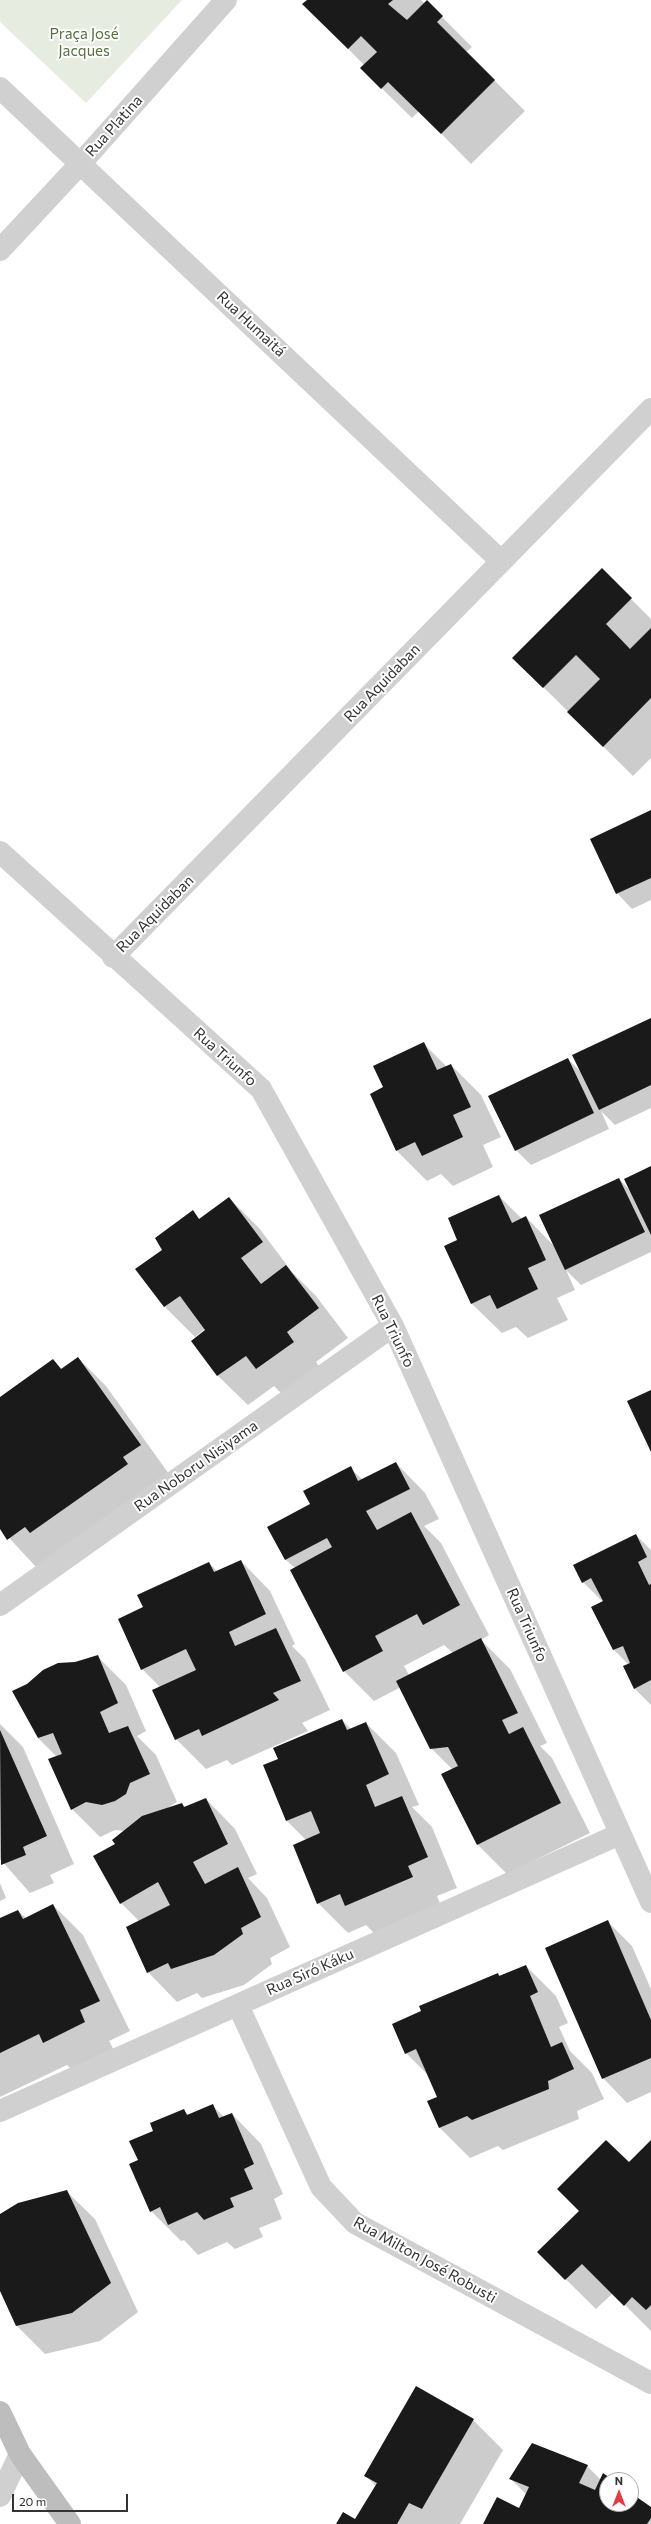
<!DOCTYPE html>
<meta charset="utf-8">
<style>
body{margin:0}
#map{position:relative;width:651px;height:2524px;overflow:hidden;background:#fff;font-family:Commissioner,sans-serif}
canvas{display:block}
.north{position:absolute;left:599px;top:2472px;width:40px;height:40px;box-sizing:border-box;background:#fff;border:1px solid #adadad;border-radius:50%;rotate:0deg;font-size:11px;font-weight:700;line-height:16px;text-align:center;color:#333}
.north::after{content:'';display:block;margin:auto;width:14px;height:18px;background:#e63946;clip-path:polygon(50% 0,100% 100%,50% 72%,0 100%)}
.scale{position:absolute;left:12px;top:2494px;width:116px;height:18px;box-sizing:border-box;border:2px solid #333;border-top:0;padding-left:5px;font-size:12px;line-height:14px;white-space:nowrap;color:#333;-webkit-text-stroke:3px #fff;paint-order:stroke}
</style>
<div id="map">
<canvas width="651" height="2524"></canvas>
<div class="north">N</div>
<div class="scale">20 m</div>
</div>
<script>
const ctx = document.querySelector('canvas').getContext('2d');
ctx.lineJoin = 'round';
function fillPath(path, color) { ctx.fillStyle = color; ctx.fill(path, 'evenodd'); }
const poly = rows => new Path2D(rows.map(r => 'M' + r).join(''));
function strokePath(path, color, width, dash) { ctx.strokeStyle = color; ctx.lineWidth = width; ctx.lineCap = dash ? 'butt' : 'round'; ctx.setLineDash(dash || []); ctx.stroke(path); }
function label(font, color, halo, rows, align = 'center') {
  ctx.font = font + ' Commissioner,sans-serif'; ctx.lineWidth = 4; ctx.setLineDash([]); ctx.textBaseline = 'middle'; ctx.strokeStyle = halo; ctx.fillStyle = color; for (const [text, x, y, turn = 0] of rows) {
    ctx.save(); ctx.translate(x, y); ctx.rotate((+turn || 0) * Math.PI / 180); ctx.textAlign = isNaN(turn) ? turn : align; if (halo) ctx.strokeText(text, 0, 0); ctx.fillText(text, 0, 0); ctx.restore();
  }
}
const green = poly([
 [0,0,182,0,86,103,0,22]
]);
const shadow = poly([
 [308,0,421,0,425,4,427,2,472,47,466,52,525,111,471,164,419,111,412,118,361,68,364,65,304,4],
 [602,570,651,619,651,758,633,776,514,658],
 [651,811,651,900,632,909,617,893],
 [651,1019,651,1108,615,1125,601,1111,609,1129,531,1165,516,1150,568,1059,581,1072],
 [424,1044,447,1067,451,1065,481,1095,501,1137,483,1145,493,1167,453,1186,441,1174,427,1181,397,1151,384,1088],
 [651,1167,651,1252,581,1285,566,1270,575,1290,557,1298,568,1320,528,1338,516,1327,502,1333,471,1303,459,1240,499,1196,522,1219,526,1217,554,1246,619,1179,631,1191],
 [229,1198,259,1228,292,1272,316,1296,348,1338,316,1362,323,1372,286,1398,274,1386,248,1405,218,1376,192,1341,207,1330,206,1328,195,1337,165,1307,137,1269,164,1250,193,1212,200,1220],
 [78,1358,106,1386,169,1474,36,1567,0,1528,0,1398,53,1360,62,1369],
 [396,1463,425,1493,439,1519,424,1526,441,1543,489,1635,481,1640,510,1669,547,1743,540,1746,552,1758,590,1833,507,1874,478,1845,453,1770,431,1748,401,1687,374,1701,344,1671,295,1568,286,1560,269,1527,312,1505,350,1468,363,1480],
 [444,1645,453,1653,409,1675,404,1666],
 [636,1535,651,1550,651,1705,634,1688,629,1665,614,1650,593,1608,603,1602,583,1582],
 [241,1561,270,1591,295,1644,292,1646,305,1659,330,1710,302,1723,308,1731,232,1765,227,1760,206,1769,176,1739,160,1687,142,1669,144,1608,209,1563,218,1572],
 [98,1657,126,1685,146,1731,137,1736,156,1755,177,1802,164,1810,182,1804,185,1807,206,1799,235,1829,257,1874,248,1878,267,1898,290,1947,270,1958,272,1964,244,1985,202,1998,197,1993,177,2002,148,1972,139,1921,121,1903,116,1844,125,1831,115,1830,100,1837,72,1809,57,1757,38,1738,75,1663],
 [342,1720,351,1729,366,1723,396,1753,419,1805,412,1807,432,1827,457,1888,437,1896,442,1908,376,1935,366,1925,348,1933,318,1903,306,1840,287,1821,264,1766,279,1760],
 [0,1724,23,1747,74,1864,50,1875,54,1883,30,1893,0,1859],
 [0,1883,6,1898,0,1901],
 [53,1905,83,1935,130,2031,109,2041,115,2052,74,2072,67,2065,0,2097,0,1919,18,1911,26,1918],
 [608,1922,632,1946,651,1989,651,2092,627,2103,603,2078],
 [526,1966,556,1996,568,2023,559,2027,570,2051,592,2073,604,2099,577,2111,579,2119,503,2150,498,2146,470,2158,440,2128,439,2097,430,2077,406,2053,422,2012,498,1974,500,1976],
 [212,2105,224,2117,232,2114,261,2144,283,2194,274,2199,282,2219,259,2228,263,2237,235,2249,227,2242,198,2255,184,2240,181,2241,151,2211,139,2160,155,2131,183,2110,189,2115],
 [651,2142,651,2331,613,2293,596,2309,538,2252],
 [66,2191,95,2219,138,2312,100,2341,45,2354,17,2326,0,2288,0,2215],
 [473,2420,503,2450,460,2524,337,2524,356,2521,376,2486,365,2475],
 [587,2466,601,2480,611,2480,607,2480,607,2504,631,2504,631,2494,651,2508,651,2524,484,2524,519,2510,526,2494,511,2479]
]);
const building = poly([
 [307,0,393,0,388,4,407,20,427,0,443,16,437,22,495,80,441,134,388,82,381,89,360,68,377,52,361,36,348,49,302,4],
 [602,568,632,598,606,624,630,649,651,628,651,698,603,747,567,712,600,679,576,655,543,688,512,658],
 [651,810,651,878,616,894,590,839],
 [651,1018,651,1085,599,1110,572,1055],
 [424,1042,437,1070,451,1064,471,1107,453,1115,463,1137,422,1156,415,1142,396,1151,370,1094,383,1087,373,1066],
 [568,1058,594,1113,515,1151,488,1096],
 [651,1166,651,1235,624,1179],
 [619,1178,645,1232,565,1270,539,1215],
 [499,1195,512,1223,526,1216,546,1260,528,1268,538,1289,497,1309,490,1295,471,1304,444,1246,457,1240,448,1218],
 [229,1197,263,1242,241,1258,261,1284,286,1265,319,1308,287,1332,294,1342,256,1369,246,1356,217,1376,191,1341,205,1330,180,1296,164,1307,135,1269,162,1250,155,1238,193,1210,199,1219],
 [78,1357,141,1445,123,1457,128,1464,30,1533,25,1527,7,1540,0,1529,0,1397,53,1359,61,1369],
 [651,1390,651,1452,627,1401],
 [396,1462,410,1489,366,1511,377,1530,411,1512,460,1605,423,1625,417,1614,375,1636,383,1651,343,1672,290,1570,332,1547,327,1538,285,1560,267,1527,310,1504,303,1491,351,1466,358,1481],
 [636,1534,647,1557,638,1562,649,1585,651,1584,651,1680,634,1689,623,1666,630,1663,623,1646,613,1650,591,1607,603,1601,591,1578,582,1583,573,1565],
 [241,1560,266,1614,229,1632,235,1646,276,1628,301,1681,273,1693,279,1700,202,1736,199,1729,175,1740,152,1690,196,1670,186,1649,141,1670,118,1619,143,1607,137,1595,209,1562,214,1572],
 [481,1638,518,1713,502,1720,509,1734,523,1727,561,1803,477,1845,441,1774,458,1766,448,1747,430,1749,396,1681],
 [98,1655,118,1703,100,1712,109,1733,128,1726,150,1774,130,1783,126,1794,115,1801,102,1805,86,1802,71,1810,48,1759,62,1754,53,1733,38,1738,12,1691,27,1684,43,1670,58,1663,75,1662],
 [342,1719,347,1730,366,1722,389,1774,366,1785,375,1807,402,1796,428,1857,408,1866,413,1877,345,1906,340,1894,317,1904,293,1845,320,1833,311,1811,286,1821,263,1765,278,1759,273,1748],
 [0,1730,47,1836,23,1847,26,1855,1,1865],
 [206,1798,228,1844,193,1862,205,1884,238,1867,261,1917,241,1928,243,1934,214,1955,171,1969,168,1963,147,1973,126,1927,170,1905,158,1882,120,1904,93,1856,115,1844,112,1840,142,1816,182,1803,184,1807],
 [53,1904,100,2001,80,2010,85,2022,43,2043,39,2034,0,2053,0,1918,18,1910,23,1919],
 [608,1920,651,2020,651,2058,602,2079,545,1948],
 [526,1965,538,1992,530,1996,551,2047,562,2042,574,2069,548,2081,549,2089,472,2120,467,2116,439,2128,427,2101,437,2097,416,2049,405,2054,392,2024,421,2011,419,2006,498,1973,499,1976],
 [213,2104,219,2118,232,2113,254,2164,244,2169,253,2189,230,2198,234,2207,204,2220,197,2212,168,2225,160,2207,150,2212,129,2164,138,2160,129,2141,153,2131,150,2123,184,2109,187,2115],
 [606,2140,629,2162,651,2140,651,2305,646,2310,632,2297,624,2306,582,2264,565,2280,537,2252,579,2211,557,2189],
 [67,2190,111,2283,72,2313,16,2326,0,2291,0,2214,18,2203],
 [416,2386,474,2419,422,2509,409,2503,397,2524,336,2524,343,2512,355,2519,377,2483,364,2476],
 [532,2443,588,2465,579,2483,595,2490,603,2473,613,2480,607,2480,607,2504,631,2504,631,2493,651,2507,651,2518,647,2524,483,2524,497,2497,519,2508,529,2487,509,2479]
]);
const street = poly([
 [0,88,501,561],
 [0,250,81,163,226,0],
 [0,852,261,1089,393,1326,651,1902],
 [113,957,651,409],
 [0,1605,393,1326],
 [238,2005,321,2187,355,2223,651,2383],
 [0,2111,620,1834],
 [0,2496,20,2454]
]);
const secondary = poly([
 [0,2412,20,2454,70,2524]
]);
const parkNames = [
 ["Praça José",84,34],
 ["Jacques",84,51]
];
const streetNames = [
 ["Rua Platina",114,126,-48],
 ["Rua Humaitá",251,324,43],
 ["Rua Aquidaban",382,683,-46],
 ["Rua Aquidaban",155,914,-45],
 ["Rua Triunfo",225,1057,42],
 ["Rua Triunfo",393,1331,64],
 ["Rua Noboru Nisiyama",196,1466,-35],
 ["Rua Triunfo",527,1625,66],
 ["Rua Siró Káku",310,1972,-24],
 ["Rua Milton José Robusti",425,2260,29]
];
fillPath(green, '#e6ecdf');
fillPath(shadow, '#0003');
fillPath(building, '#1a1a1a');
strokePath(street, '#d0d0d0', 22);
strokePath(secondary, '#bdbdbd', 22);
label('15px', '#56703f', '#fff', parkNames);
label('15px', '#333', '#fff', streetNames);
</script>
